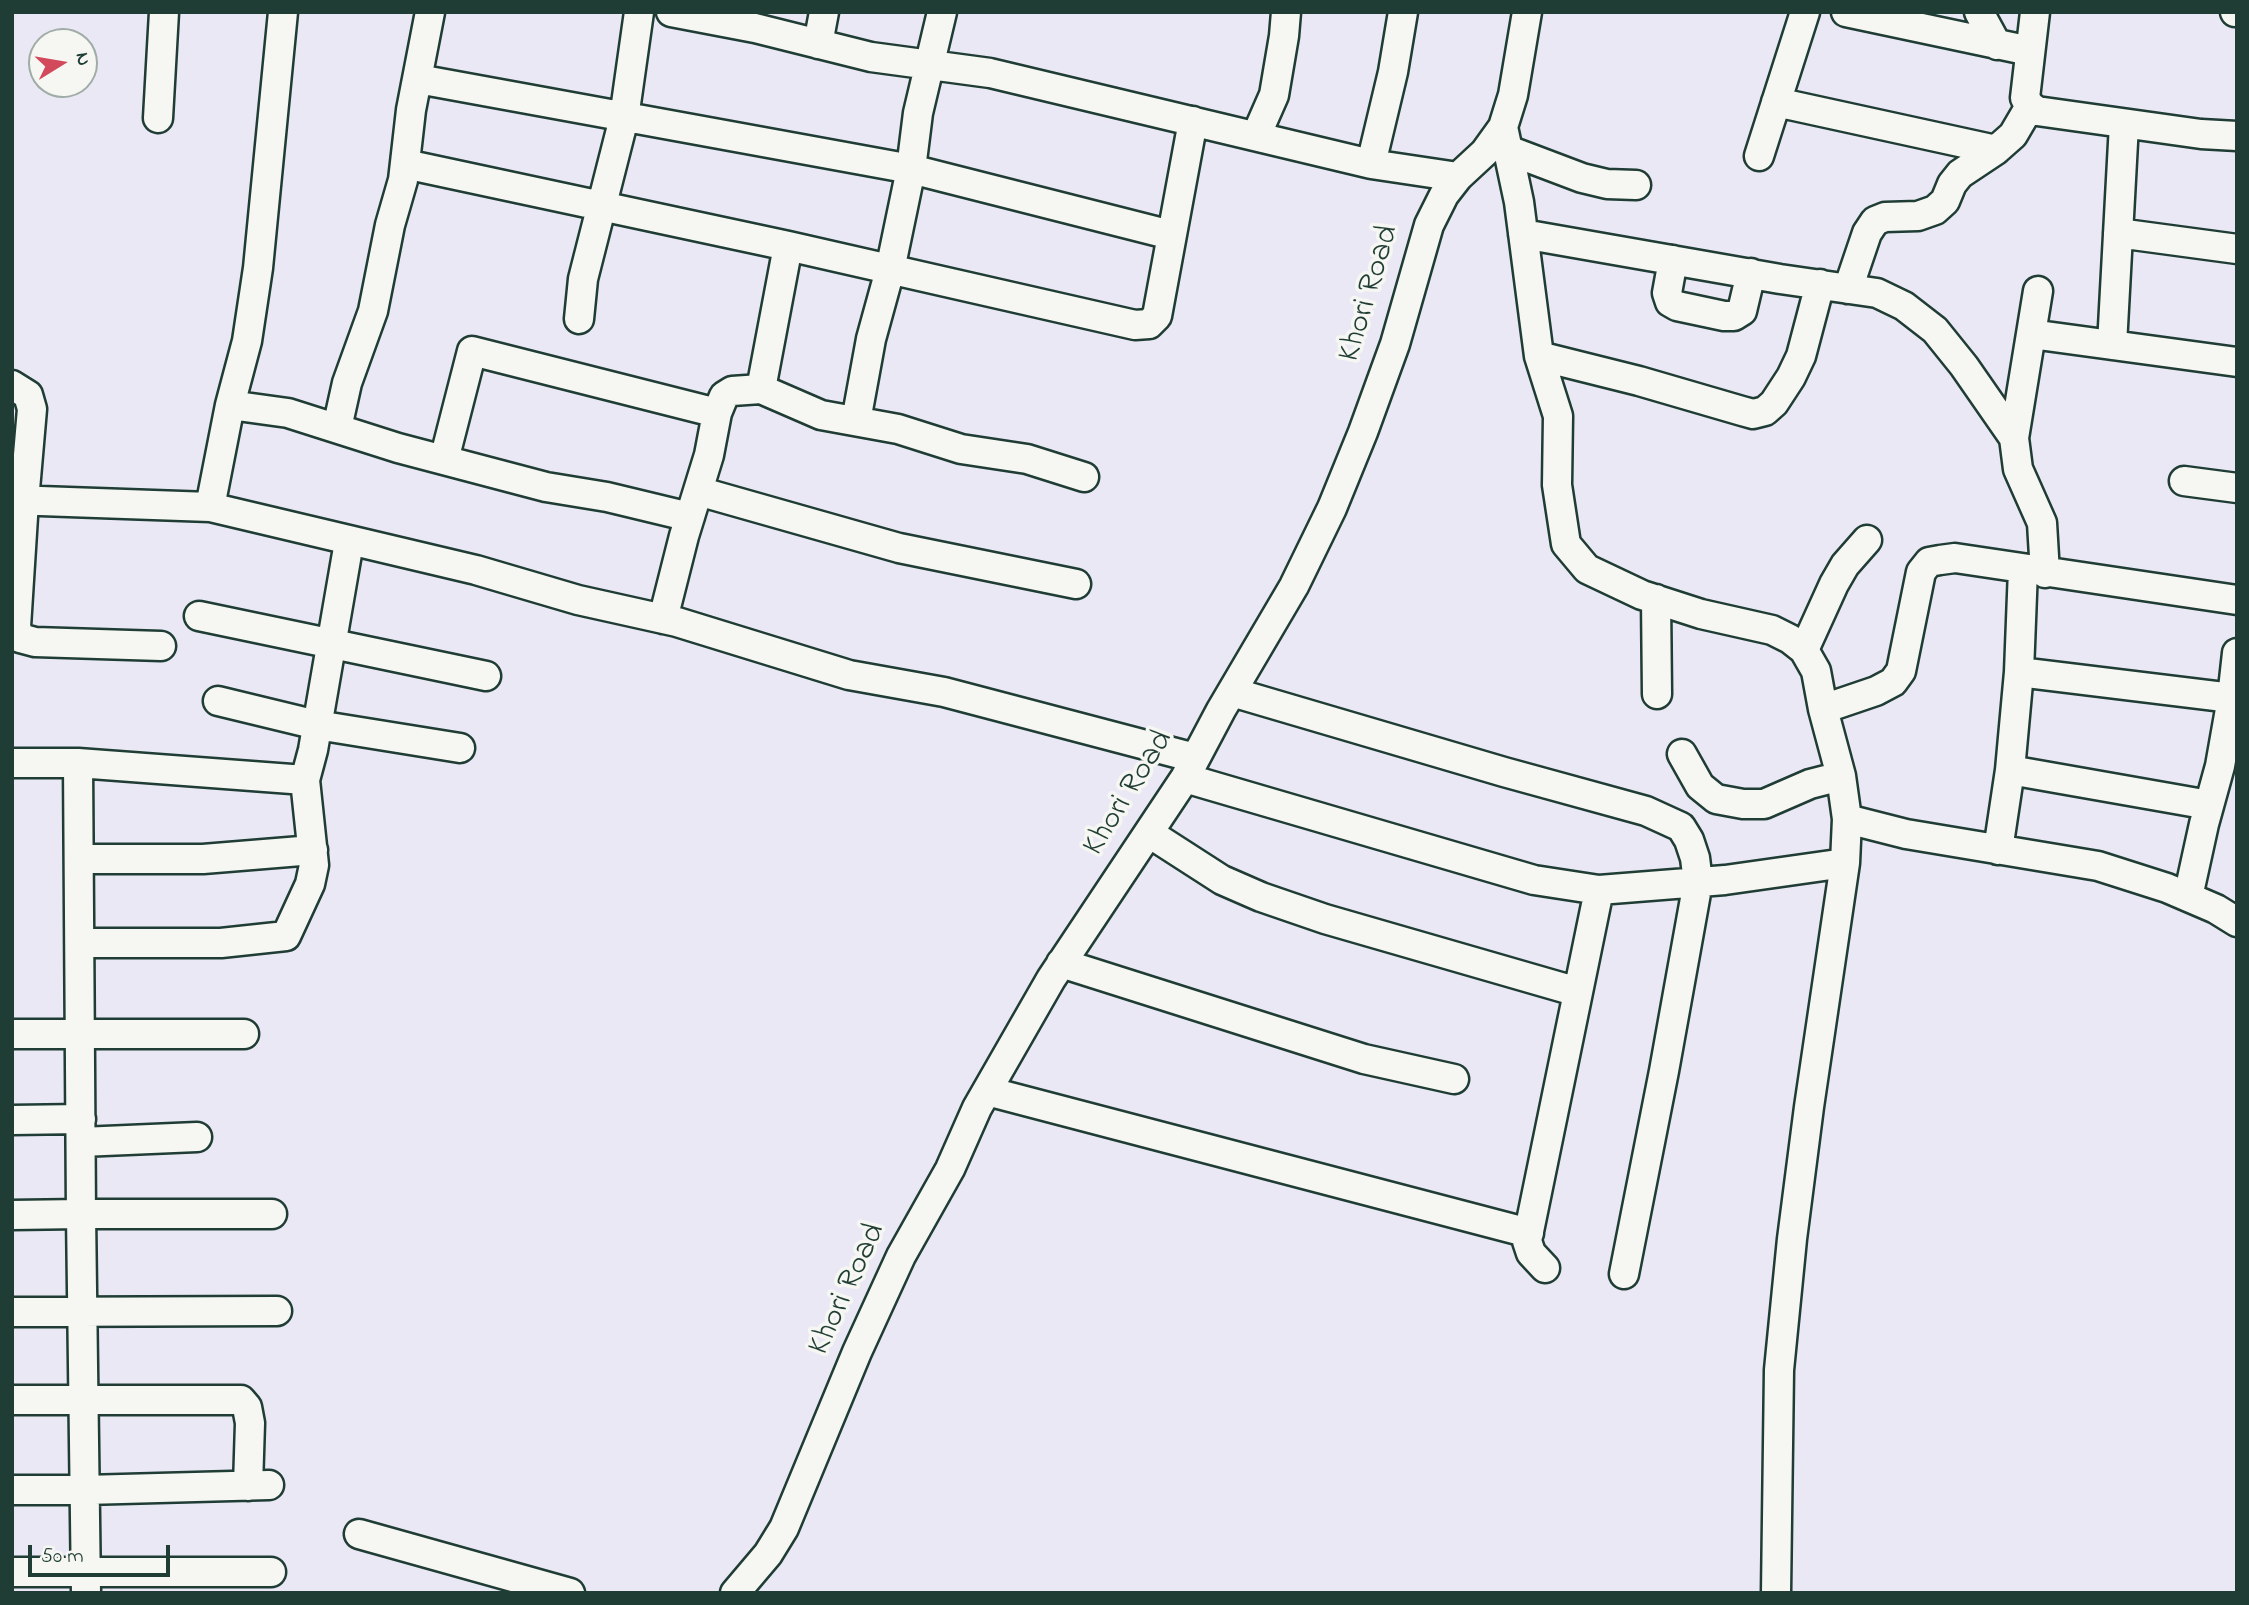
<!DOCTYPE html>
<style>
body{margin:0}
#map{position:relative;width:2249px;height:1605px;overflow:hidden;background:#eae8f5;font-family:"Indie Flower",sans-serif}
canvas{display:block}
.frame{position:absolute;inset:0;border:14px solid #1f3d34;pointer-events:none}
.north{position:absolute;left:28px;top:28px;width:70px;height:70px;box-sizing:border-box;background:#f6f6f2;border:2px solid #a0aca6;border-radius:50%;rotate:79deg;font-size:19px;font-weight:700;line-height:28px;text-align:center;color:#1f3d34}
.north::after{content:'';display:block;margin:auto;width:24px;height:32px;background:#d1495b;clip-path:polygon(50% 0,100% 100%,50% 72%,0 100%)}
.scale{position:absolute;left:28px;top:1545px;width:142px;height:32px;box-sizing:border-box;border:4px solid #1f3d34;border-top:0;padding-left:9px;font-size:21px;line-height:24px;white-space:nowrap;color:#1f3d34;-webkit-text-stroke:5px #f6f6f2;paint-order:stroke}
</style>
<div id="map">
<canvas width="2249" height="1605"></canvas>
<div class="frame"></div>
<div class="north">N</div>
<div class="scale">50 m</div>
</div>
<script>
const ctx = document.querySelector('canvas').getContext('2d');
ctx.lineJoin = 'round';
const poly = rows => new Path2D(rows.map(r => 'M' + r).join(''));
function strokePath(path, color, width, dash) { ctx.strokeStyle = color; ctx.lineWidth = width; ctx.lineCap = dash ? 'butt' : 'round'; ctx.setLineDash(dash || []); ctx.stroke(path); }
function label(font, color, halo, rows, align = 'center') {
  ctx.font = font + ' "Indie Flower",sans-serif'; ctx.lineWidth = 7; ctx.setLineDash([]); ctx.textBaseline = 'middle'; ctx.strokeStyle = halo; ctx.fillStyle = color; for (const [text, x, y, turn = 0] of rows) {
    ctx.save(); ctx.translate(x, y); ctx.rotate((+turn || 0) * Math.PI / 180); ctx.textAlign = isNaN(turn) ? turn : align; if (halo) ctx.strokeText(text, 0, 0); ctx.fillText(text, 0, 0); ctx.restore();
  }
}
const minor = poly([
 [283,12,258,268,247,341,230,405,210,507,476,570,578,600,677,622,849,675,944,692,1195,758],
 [671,12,755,28,871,57,990,73,1371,164,1458,177],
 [1846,12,2030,51],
 [1979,12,1997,45],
 [2035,12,2025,98,2030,106,2037,111,2201,134,2237,136],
 [2235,12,2237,12],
 [818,44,824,12],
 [418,79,911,169,1171,235],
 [1776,102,1996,150],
 [158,118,164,12],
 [1503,127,1519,202,1539,356,1558,416,1557,485,1566,544,1587,569,1642,595,1701,614,1772,630,1790,639,1804,650,1816,671,1823,709,1841,776,1847,819,1906,834,2098,866,2167,888,2216,909,2237,922],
 [1256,136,1274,95,1284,36,1286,12],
 [1508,150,1582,178,1607,184,1636,185],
 [1759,156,1805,12],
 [405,164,788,246,1135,325,1149,324,1157,316,1193,121],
 [1371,164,1393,72,1403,12],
 [2118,233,2237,249],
 [1523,234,1780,279,1877,293,1904,306,1935,330,1964,366,2014,438],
 [1673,260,1667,293,1670,302,1677,306,1724,316,1734,316,1742,311,1751,273],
 [1848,289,1867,233,1875,221,1885,217,1918,216,1935,210,1945,201,1952,184,1960,174,1996,150,2013,135,2030,106],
 [2038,291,2014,438,2018,469,2042,523,2045,573],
 [579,319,583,279,624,118,639,12],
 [2031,334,2237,362],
 [2112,345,2124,124],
 [1539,356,1639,381,1742,411,1753,414,1765,411,1774,403,1791,377,1801,356,1820,284],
 [12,385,28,395,32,409,24,501,16,627,20,638,35,642,161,646],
 [761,389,788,246],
 [230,405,288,413,398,448,546,487,607,497,690,517],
 [856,421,871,339,890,270,911,169,918,113,942,12],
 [337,428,347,383,373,311,390,225,403,180,411,110,430,12],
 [444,460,472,351,717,413],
 [2184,481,2237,488],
 [698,491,899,548,1076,584],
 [12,500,210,507],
 [1656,599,1657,694],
 [199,616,486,676],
 [663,619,684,536,709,455,717,413,724,396,732,391,761,389,821,415,898,429,961,449,1027,459,1084,477],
 [1804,650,1834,584,1845,565,1867,540],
 [2019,672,2232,698],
 [1232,692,1504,772,1646,811,1681,827,1689,840,1695,858,1698,882,1664,1071,1624,1274],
 [218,701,317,725,460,748],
 [1823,709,1876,691,1893,682,1901,671,1921,572,1929,562,1940,560,1955,558,2237,600],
 [1682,754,1700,786,1716,799,1743,804,1764,804,1810,784,1841,776],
 [12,763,78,763,81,1214,272,1214],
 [78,763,305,780],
 [2010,770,2209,805],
 [1185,778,1534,880,1599,890,1725,880,1845,863],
 [1149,833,1222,880,1261,897,1325,919,1578,992],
 [1998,850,2010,770,2019,672,2023,569],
 [80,859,203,859,313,850],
 [2188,897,2204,824,2220,766,2232,698,2237,653],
 [80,943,221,943,286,936,310,884,314,865,305,780,313,750,349,542],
 [1061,963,1364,1059,1454,1079],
 [12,1034,244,1034],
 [987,1091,1529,1233],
 [12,1120,81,1119],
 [81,1142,197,1137],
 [12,1215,81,1214,86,1593],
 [1545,1268,1531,1253,1527,1241,1599,890],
 [12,1312,277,1311],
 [12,1400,241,1400,247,1407,250,1423,248,1486],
 [12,1490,85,1490,269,1485],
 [359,1534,570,1593],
 [12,1572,271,1572],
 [735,1593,768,1554,784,1528,857,1352,901,1256,950,1169,977,1108,1051,979,1185,778,1221,710,1294,586,1332,508,1363,432,1395,344,1429,225,1444,195,1458,177,1485,152,1503,127,1513,95,1527,12],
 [1776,1593,1779,1370,1792,1239,1809,1107,1845,863,1847,819]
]);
const streetNames = [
 ["Khori Road",1371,294,-73],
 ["Khori Road",1130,794,-58],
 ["Khori Road",849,1290,-65]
];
strokePath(minor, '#1f3d34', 33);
strokePath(minor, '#f6f6f2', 28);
label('32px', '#1f3d34', '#f6f6f2', streetNames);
</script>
